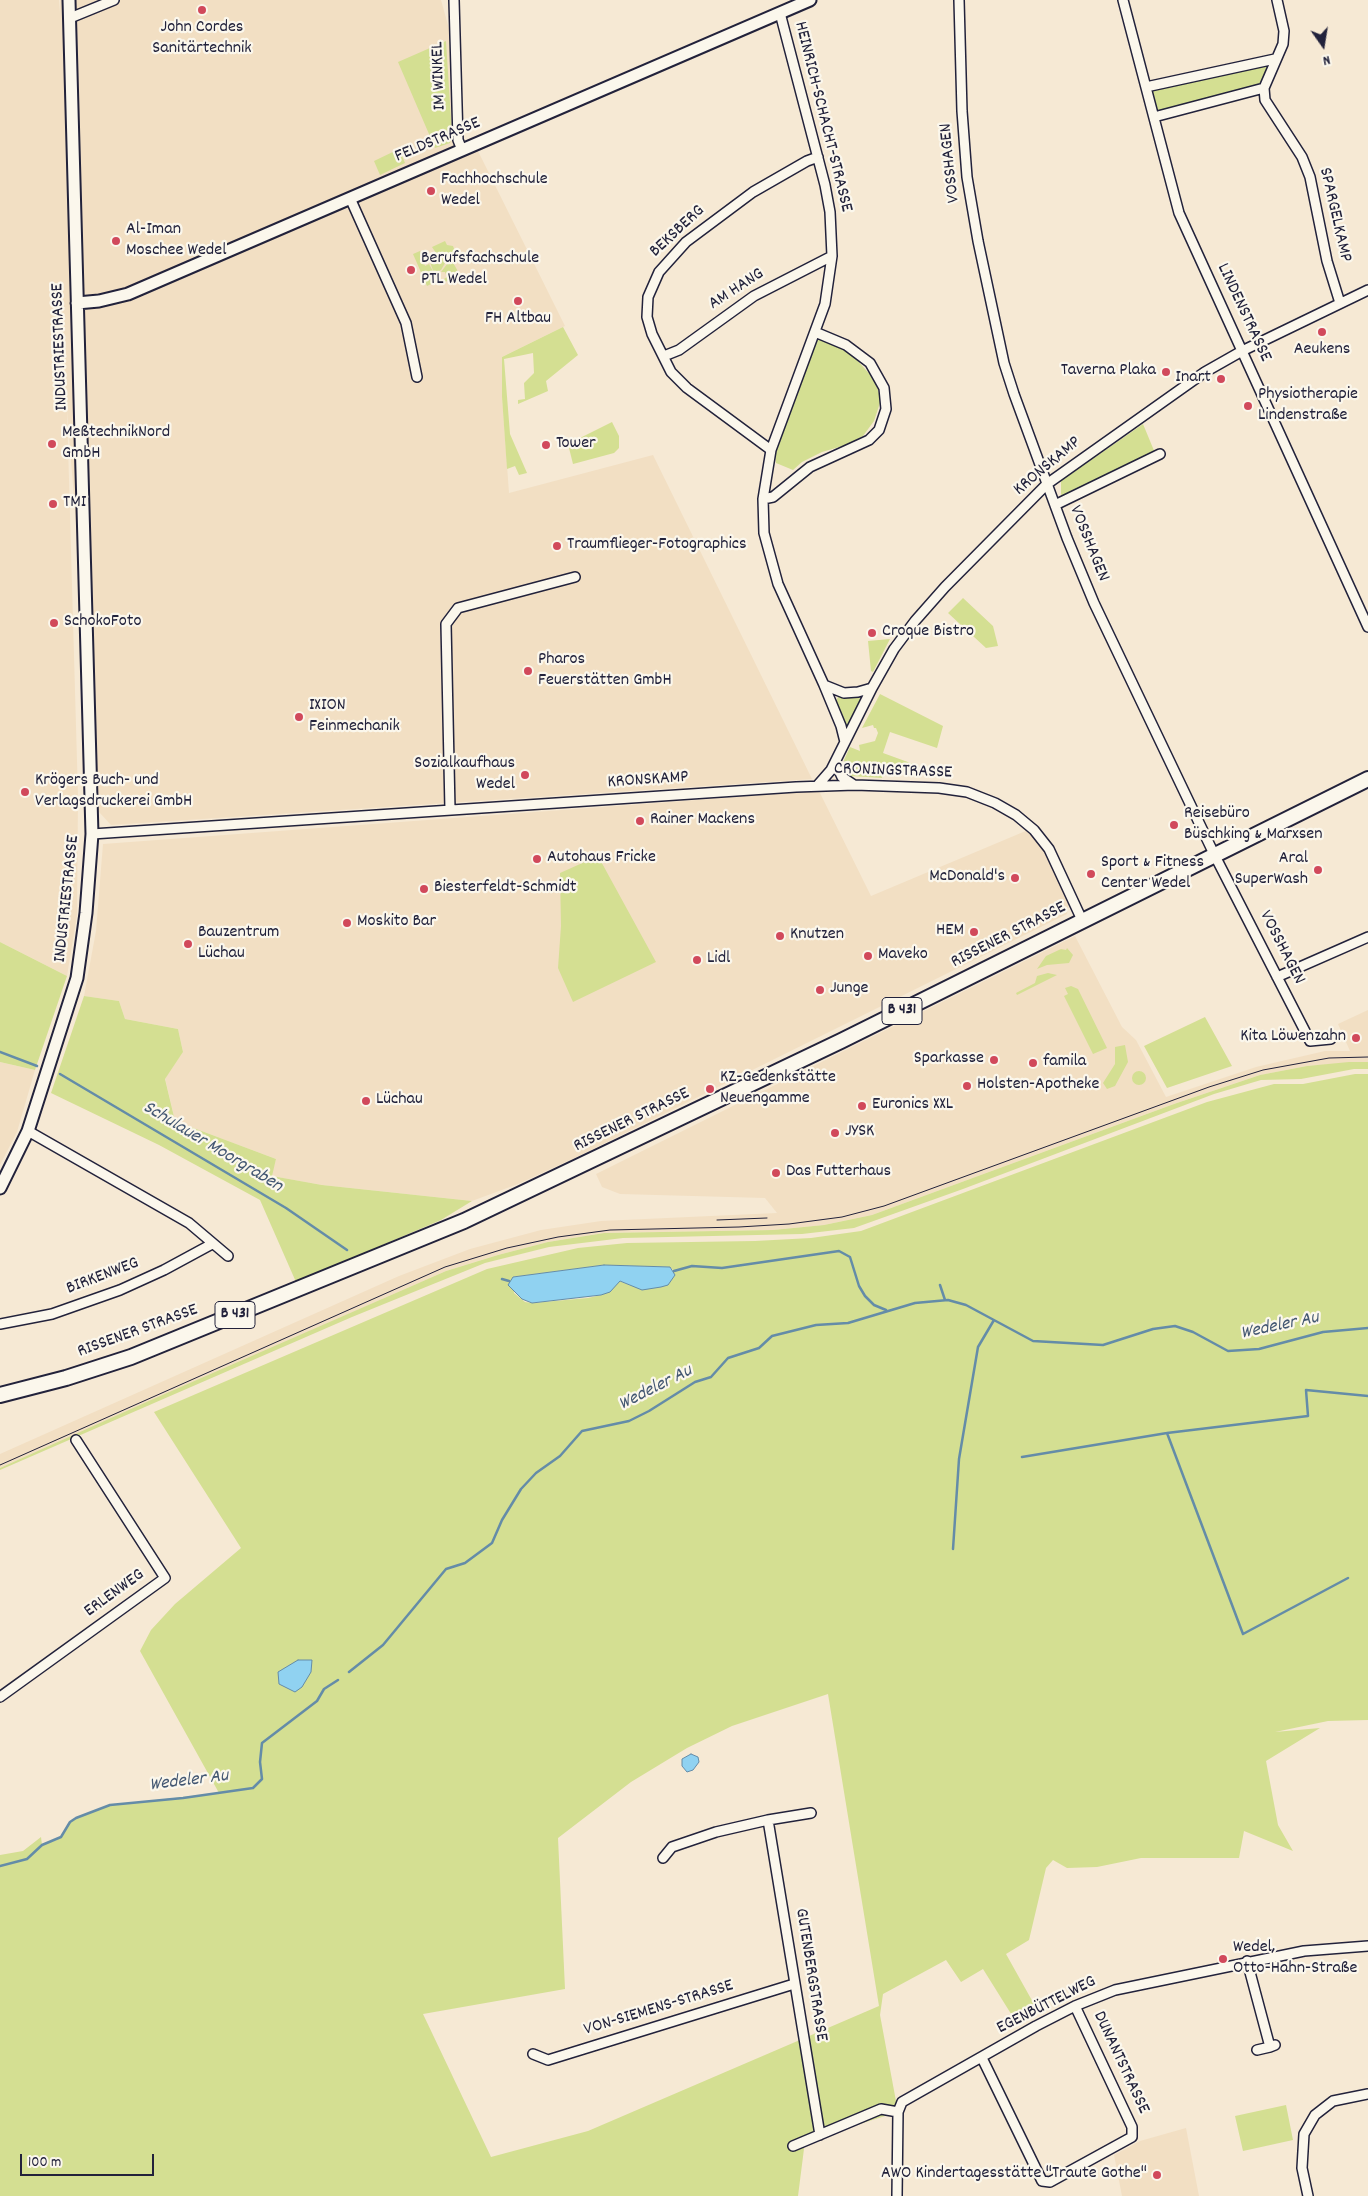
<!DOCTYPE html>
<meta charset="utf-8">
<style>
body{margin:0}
#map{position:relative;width:1368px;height:2196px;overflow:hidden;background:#f6e9d4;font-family:Dekko,sans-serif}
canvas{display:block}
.north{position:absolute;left:1298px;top:20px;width:50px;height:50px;-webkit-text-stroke:4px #fbf7ec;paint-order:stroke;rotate:167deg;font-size:14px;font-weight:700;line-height:20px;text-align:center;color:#22223b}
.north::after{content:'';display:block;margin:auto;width:18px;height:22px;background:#22223b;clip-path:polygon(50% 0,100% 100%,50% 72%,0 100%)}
.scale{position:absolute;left:20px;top:2154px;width:134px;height:22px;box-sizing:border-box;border:2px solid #22223b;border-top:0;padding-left:6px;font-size:15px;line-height:18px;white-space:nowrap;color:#22223b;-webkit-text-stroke:4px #fbf7ec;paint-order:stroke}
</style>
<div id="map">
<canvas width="1368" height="2196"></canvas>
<div class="north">N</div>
<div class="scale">100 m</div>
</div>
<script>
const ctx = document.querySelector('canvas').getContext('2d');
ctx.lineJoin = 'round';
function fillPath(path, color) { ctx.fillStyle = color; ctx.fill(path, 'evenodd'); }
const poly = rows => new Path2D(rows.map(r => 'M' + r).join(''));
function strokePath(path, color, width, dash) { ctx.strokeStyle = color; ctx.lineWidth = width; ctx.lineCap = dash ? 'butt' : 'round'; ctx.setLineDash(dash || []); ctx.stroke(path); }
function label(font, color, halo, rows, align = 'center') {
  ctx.font = font + ' Dekko,sans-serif'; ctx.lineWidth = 4.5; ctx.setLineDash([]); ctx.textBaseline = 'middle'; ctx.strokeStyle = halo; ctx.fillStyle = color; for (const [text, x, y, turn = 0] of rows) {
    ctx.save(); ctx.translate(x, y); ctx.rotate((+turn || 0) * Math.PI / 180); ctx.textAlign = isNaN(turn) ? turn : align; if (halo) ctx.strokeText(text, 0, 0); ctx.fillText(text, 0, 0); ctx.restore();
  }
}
const built = poly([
 [0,0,59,0,60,13,60,0,441,0,451,36,456,149,473,141,565,326,502,357,502,397,509,493,653,455,812,779,111,825,99,812,67,410,78,796,77,915,67,976,0,942],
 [819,791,871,896,1028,830,1044,851,1069,902,1067,914,583,1154,518,1184,472,1201,322,1185,271,1176,276,1159,175,1121,165,1078,183,1052,178,1029,125,1019,119,1001,84,996,96,931,103,844],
 [1075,936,1122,1027,1136,1040,1166,1097,1256,1067,1325,1051,1350,1051,1338,1024,1368,1010,1368,1062,1307,1066,1260,1075,1174,1104,872,1215,824,1225,773,1230,604,1233,548,1242,498,1255,446,1271,0,1468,0,1454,399,1276,470,1249,541,1230,601,1221,777,1213,765,1198,620,1194,602,1187,596,1174],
 [0,1062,35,1070,17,1132,0,1165],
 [1186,2128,1199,2196,1122,2196,1114,2155,1140,2141]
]);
const green = poly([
 [446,41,452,135,450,143,435,148,398,62],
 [1275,59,1264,88,1154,117,1146,87],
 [399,149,405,163,380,175,374,161],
 [445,241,447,245,453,246,456,254,449,257,433,256,436,253,432,247],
 [420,251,425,266,429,264,434,273,429,275,433,283,427,286,413,254],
 [457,255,451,259,460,275,445,282,444,279,447,277,445,272,441,272,451,259],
 [431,256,432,258,448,258,441,270,434,273,428,257],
 [563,327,578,355,546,381,548,391,518,404,518,400,525,399,524,383,534,373,533,353,504,359,510,434,527,473,519,475,515,466,507,469,502,397,502,357],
 [818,338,838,345,856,359,875,380,881,400,874,421,863,436,846,445,822,452,802,462,793,470,776,463,775,455],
 [612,422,619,436,619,448,614,453,573,464,569,448,570,443],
 [1143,424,1155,453,1061,501,1061,481],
 [963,598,993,626,998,646,986,648,948,613],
 [890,639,873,672,871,671,868,641],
 [880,694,943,726,937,748,890,732,883,753,916,765,917,773,883,771,882,778,851,776,846,772,844,760,850,747,860,751,859,745,875,741,878,733,876,728,874,728,873,725,862,728],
 [839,695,858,696,862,701,847,728,836,701],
 [598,856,656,962,573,1002,558,968,561,926,560,873],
 [0,942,67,976,35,1070,0,1062],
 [1067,948,1073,955,1069,963,1047,965,1037,969,1046,956,1061,949,1066,950],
 [1048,973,1057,975,1017,995,1016,993,1035,983,1037,976],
 [1071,986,1078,989,1107,1048,1093,1054,1064,996,1068,994,1065,988],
 [84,996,119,1001,125,1019,178,1029,183,1052,165,1079,175,1121,276,1159,272,1176,322,1185,472,1201,441,1220,296,1282,260,1200,159,1145,51,1093],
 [1205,1017,1232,1066,1167,1088,1144,1046],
 [1125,1045,1128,1062,1115,1086,1107,1089,1103,1083,1115,1064,1115,1047],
 [1349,1062,1368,1062,1368,1069,1354,1069,1301,1079,1261,1080,1214,1094,963,1189,854,1228,802,1234,623,1238,549,1247,485,1263,352,1317,0,1470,0,1468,151,1400,405,1289,446,1271,498,1255,548,1242,604,1233,773,1230,824,1225,872,1215,1174,1104,1260,1075,1307,1066],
 '1132 1078a7 7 0 1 1 14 0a7 7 0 1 1-14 0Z',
 [1355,1074,1368,1074,1368,1720,1328,1721,1275,1732,1320,1728,1266,1761,1278,1825,1293,1851,1244,1831,1239,1858,1141,1858,1097,1867,1067,1868,1053,1860,1046,1868,1029,1940,1006,1954,1039,2013,1018,2025,983,1969,961,1982,946,1960,883,1994,880,2015,898,2112,805,2141,798,2196,0,2196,0,1855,23,1851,41,1837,42,1845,57,1840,61,1837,70,1822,76,1818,110,1805,219,1793,140,1651,151,1630,175,1604,241,1548,154,1412,487,1269,578,1248,627,1243,755,1241,811,1238,861,1231,1207,1102,1274,1084,1303,1084],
 [604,1265,670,1267,674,1271,630,1285,619,1281,601,1295,588,1298,532,1303,525,1302,514,1293,513,1277],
 [828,1694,879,2006,588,2131,491,2157,423,2014,565,1989,558,1838,631,1782,687,1748,732,1726],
 [1286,2105,1293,2140,1243,2151,1235,2116]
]);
const water = poly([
 [604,1265,670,1267,675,1275,668,1285,661,1287,642,1290,620,1281,610,1292,601,1295,532,1303,522,1299,508,1285,513,1277,604,1265],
 [298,1660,312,1660,311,1672,302,1687,295,1692,279,1684,278,1672,298,1660],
 [691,1754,698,1757,699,1762,693,1770,687,1772,682,1766,682,1759,691,1754]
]);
const stream = poly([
 [0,1052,37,1066],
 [60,1074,286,1208,347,1250],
 [674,1271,692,1266,722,1268,839,1251,850,1257,859,1286,865,1296,874,1305,886,1310],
 [502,1279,509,1281],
 [940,1285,945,1300],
 [1167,1433,1243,1634,1348,1578],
 [1022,1457,1167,1433,1308,1416,1306,1390,1368,1396],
 [953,1549,959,1459,978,1347,994,1320],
 [349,1672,383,1645,446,1569,465,1563,492,1543,502,1520,521,1489,536,1473,560,1456,582,1431,629,1421,649,1411,695,1382,711,1377,728,1358,759,1348,772,1336,816,1325,848,1323,915,1303,948,1300,966,1305,1033,1341,1103,1345,1153,1329,1175,1326,1193,1332,1228,1351,1259,1349,1323,1332,1368,1328],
 [0,1866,27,1859,42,1845,61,1837,70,1822,76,1818,110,1805,183,1798,253,1788,262,1779,260,1762,262,1743,317,1701,324,1689,338,1680]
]);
const minor = poly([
 [454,0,458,140,462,150],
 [959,0,962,111,967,177,978,241,1004,363,1014,394,1067,538,1094,603,1214,854,1310,1041,1331,1039],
 [1123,0,1179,213,1368,627],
 [1277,0,1284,31,1283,44,1264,88,1265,100,1302,157,1310,177,1327,261,1340,303],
 [780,13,825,185,830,212,832,256,825,304,771,450,763,499,764,533,778,584,824,685,841,726,845,742],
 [70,18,114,0],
 [1146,87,1275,59],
 [1154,117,1264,88],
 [350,198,406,323,417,377],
 [664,356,679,350,754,296,832,256],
 [771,450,687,388,671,372,652,334,647,317,648,297,659,272,686,242,753,192,807,161,818,157],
 [763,499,773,497,810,467,869,440,879,430,886,409,884,388,870,363,846,345,815,332],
 [1055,505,1160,454],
 [824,685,844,693,858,692,872,688],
 [835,762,842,777,854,785],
 [817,786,831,770,872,688,894,649,915,621,945,587,1047,484,1205,372,1242,351,1368,290],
 [450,810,446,624,458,608,575,577],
 [92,834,796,787,855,785,939,788,967,792,995,803,1016,815,1034,830,1049,849,1082,920],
 [1277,977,1368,937],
 [28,1131,189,1223,228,1256],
 [0,1324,52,1314,120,1290,164,1270,212,1244],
 [0,1697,165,1578,76,1440],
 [768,1820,811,1813],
 [663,1858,672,1847,716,1832,768,1820,820,2135],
 [1247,1961,1270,2047,1275,2045],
 [1257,2050,1270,2047],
 [533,2054,548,2060,794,1984],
 [982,2058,1042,2181,1050,2182,1132,2137,1132,2127,1075,2006],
 [793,2146,881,2109,898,2112],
 [897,2196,898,2112,902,2102,1036,2026,1075,2006,1115,1990,1304,1951,1368,1946],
 [1308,2196,1302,2168,1304,2134,1315,2115,1333,2101,1368,2094]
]);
const tertiary = poly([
 [77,303,99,301,128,294,810,0],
 [0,1188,28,1131,77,978,86,913,92,834,69,0]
]);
const primary = poly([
 [0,1395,66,1378,131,1357,464,1221,841,1041,1368,779]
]);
const tram = poly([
 [717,1220,767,1218],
 [0,1465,445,1267,507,1248,558,1237,610,1230,739,1227,789,1224,842,1217,884,1206,1209,1087,1263,1070,1329,1058,1368,1057]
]);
const markers = [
 [202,10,5,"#d1495b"],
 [431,191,5,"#d1495b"],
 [116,241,5,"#d1495b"],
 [411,270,5,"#d1495b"],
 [518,301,5,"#d1495b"],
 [1322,332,5,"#d1495b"],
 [1166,372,5,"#d1495b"],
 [1221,379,5,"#d1495b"],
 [1248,406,5,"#d1495b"],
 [52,444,5,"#d1495b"],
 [546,445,5,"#d1495b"],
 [53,504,5,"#d1495b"],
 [557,546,5,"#d1495b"],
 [54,623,5,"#d1495b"],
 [872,633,5,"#d1495b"],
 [528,671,5,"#d1495b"],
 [299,717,5,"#d1495b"],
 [525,775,5,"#d1495b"],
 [25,792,5,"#d1495b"],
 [640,821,5,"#d1495b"],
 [1174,825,5,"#d1495b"],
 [537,859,5,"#d1495b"],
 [1318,870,5,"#d1495b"],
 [1091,874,5,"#d1495b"],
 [1015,878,5,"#d1495b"],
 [424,889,5,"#d1495b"],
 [347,923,5,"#d1495b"],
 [974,932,5,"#d1495b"],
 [780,936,5,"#d1495b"],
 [188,944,5,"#d1495b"],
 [868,956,5,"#d1495b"],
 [697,960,5,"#d1495b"],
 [820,990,5,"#d1495b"],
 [1356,1038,5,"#d1495b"],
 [994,1060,5,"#d1495b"],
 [1033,1063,5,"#d1495b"],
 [967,1086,5,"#d1495b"],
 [710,1089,5,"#d1495b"],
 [366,1101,5,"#d1495b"],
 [862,1106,5,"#d1495b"],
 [835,1133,5,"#d1495b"],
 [776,1173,5,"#d1495b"],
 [1223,1959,5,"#d1495b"],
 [1157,2175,5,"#d1495b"]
];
const shields = [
 [902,1011,40],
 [235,1315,40]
];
const shieldNames = [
 ["B 431",902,1011],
 ["B 431",235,1315]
];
const poiNames = [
 ["John Cordes",202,29,"center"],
 ["Sanitärtechnik",202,50,"center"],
 ["Fachhochschule",441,181],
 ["Wedel",441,202],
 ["Al-Iman",126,231],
 ["Moschee Wedel",126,252],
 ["Berufsfachschule",421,260],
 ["PTL Wedel",421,281],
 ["FH Altbau",518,320,"center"],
 ["Aeukens",1322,351,"center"],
 ["Taverna Plaka",1156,372,"right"],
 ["Inart",1211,379,"right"],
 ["Physiotherapie",1258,396],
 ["Lindenstraße",1258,417],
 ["MeßtechnikNord",62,434],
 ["GmbH",62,455],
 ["Tower",556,445],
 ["TMI",63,504],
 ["Traumflieger-Fotographics",567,546],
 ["SchokoFoto",64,623],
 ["Croque Bistro",882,633],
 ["Pharos",538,661],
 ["Feuerstätten GmbH",538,682],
 ["IXION",309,707],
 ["Feinmechanik",309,728],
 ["Sozialkaufhaus",515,765,"right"],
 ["Wedel",515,786,"right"],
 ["Krögers Buch- und",35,782],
 ["Verlagsdruckerei GmbH",35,803],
 ["Reisebüro",1184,815],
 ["Büschking & Marxsen",1184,836],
 ["Rainer Mackens",650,821],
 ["Autohaus Fricke",547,859],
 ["Aral",1308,860,"right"],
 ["SuperWash",1308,881,"right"],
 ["Sport & Fitness",1101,864],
 ["Center Wedel",1101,885],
 ["McDonald's",1005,878,"right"],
 ["Biesterfeldt-Schmidt",434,889],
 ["Moskito Bar",357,923],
 ["HEM",964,932,"right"],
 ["Bauzentrum",198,934],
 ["Lüchau",198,955],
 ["Knutzen",790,936],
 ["Maveko",878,956],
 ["Lidl",707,960],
 ["Junge",830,990],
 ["Kita Löwenzahn",1346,1038,"right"],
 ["Sparkasse",984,1060,"right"],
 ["famila",1043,1063],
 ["KZ-Gedenkstätte",720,1079],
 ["Neuengamme",720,1100],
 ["Holsten-Apotheke",977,1086],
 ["Lüchau",376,1101],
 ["Euronics XXL",872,1106],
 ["JYSK",845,1133],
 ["Das Futterhaus",786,1173],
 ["Wedel,",1233,1949],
 ["Otto-Hahn-Straße",1233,1970],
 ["AWO Kindertagesstätte \"Traute Gothe\"",1147,2175,"right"]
];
const streetNames = [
 ["IM WINKEL",440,76,-92],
 ["HEINRICH-SCHACHT-STRASSE",822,117,76],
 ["FELDSTRASSE",438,141,-23],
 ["VOSSHAGEN",951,163,-96],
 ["SPARGELKAMP",1334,215,77],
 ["BEKSBERG",678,232,-43],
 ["AM HANG",737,290,-33],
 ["LINDENSTRASSE",1243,313,65],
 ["INDUSTRIESTRASSE",61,347,-92],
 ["KRONSKAMP",1048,467,-40],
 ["VOSSHAGEN",1088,544,68],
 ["CRONINGSTRASSE",893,772,2],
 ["KRONSKAMP",648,781,-4],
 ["INDUSTRIESTRASSE",68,899,-84],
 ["RISSENER STRASSE",1009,936,-27],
 ["VOSSHAGEN",1281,948,63],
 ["RISSENER STRASSE",632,1121,-26],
 ["BIRKENWEG",103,1277,-21],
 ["RISSENER STRASSE",138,1332,-20],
 ["ERLENWEG",115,1594,-36],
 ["GUTENBERGSTRASSE",810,1975,81],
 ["EGENBÜTTELWEG",1047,2006,-27],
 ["VON-SIEMENS-STRASSE",659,2009,-17],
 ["DUNANTSTRASSE",1120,2063,65]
];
const waterNames = [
 ["Schulauer Moorgraben",212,1148,31],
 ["Wedeler Au",1280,1327,-12],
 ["Wedeler Au",656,1389,-27],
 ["Wedeler Au",189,1782,-7]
];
fillPath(built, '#f2dfc3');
fillPath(green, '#d4df92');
fillPath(water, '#90d2f1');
strokePath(water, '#648ca8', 1);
strokePath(stream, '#648ca8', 2.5);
strokePath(minor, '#22223b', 12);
strokePath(tertiary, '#22223b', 15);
strokePath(primary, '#22223b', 18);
strokePath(minor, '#fbf7ec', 9);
strokePath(tertiary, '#fbf7ec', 11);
strokePath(primary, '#fbf7ec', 14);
strokePath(tram, '#22223b', 1);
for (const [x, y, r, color] of markers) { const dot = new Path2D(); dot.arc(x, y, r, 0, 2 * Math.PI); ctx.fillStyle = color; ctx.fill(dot); strokePath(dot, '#fbf7ec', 2); }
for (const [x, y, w] of shields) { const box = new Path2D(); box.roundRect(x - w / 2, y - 13.5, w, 27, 4); ctx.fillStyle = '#fbf7ec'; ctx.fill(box); strokePath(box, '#22223b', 1); }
label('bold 16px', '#22223b', null, shieldNames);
label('18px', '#22223b', '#fbf7ec', poiNames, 'left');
label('18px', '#22223b', '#fbf7ec', streetNames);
label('italic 19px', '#435772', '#fbf7ec', waterNames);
</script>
